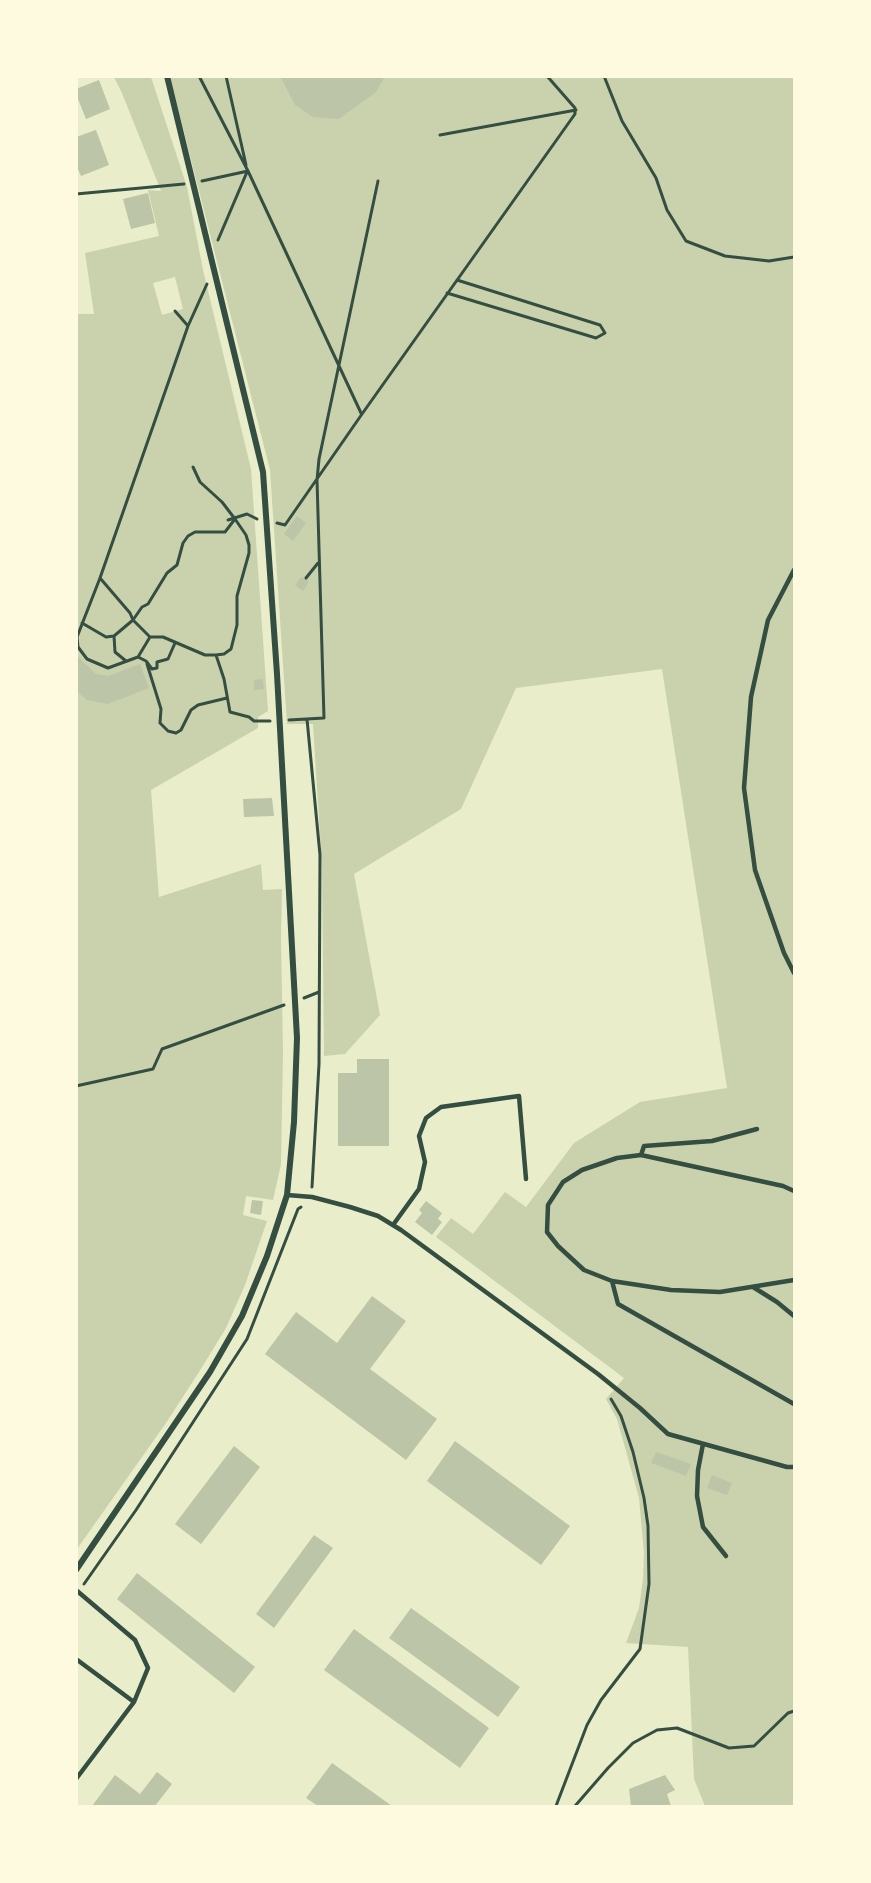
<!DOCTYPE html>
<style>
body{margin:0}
#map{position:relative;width:871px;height:1883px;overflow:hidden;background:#e9edc9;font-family:"Source Sans 3",sans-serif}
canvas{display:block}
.frame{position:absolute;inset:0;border:78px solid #fefae0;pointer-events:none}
</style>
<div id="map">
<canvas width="871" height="1883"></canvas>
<div class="frame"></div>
</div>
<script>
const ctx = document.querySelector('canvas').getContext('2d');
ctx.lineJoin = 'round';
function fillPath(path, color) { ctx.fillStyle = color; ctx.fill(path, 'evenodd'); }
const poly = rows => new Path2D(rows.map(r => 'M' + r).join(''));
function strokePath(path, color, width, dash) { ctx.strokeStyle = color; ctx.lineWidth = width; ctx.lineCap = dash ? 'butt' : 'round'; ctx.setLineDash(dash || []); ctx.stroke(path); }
const green = poly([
 [114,77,151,77,187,187,203,270,251,469,268,711,258,717,258,728,151,790,159,897,261,864,263,890,282,889,281,938,283,1052,281,1164,273,1200,246,1196,243,1215,267,1221,245,1285,226,1328,199,1372,166,1423,77,1549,77,314,94,314,85,253,159,236,148,190,161,191,122,93],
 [175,277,183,309,162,315,153,283],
 [170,77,794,77,794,1806,705,1806,694,1779,688,1647,626,1643,639,1608,643,1579,644,1553,639,1498,617,1419,606,1399,624,1378,436,1237,451,1218,473,1234,505,1192,526,1207,574,1143,640,1102,727,1088,662,669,516,688,461,809,354,874,380,1015,345,1054,324,1056,322,867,313,724,287,724,270,470]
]);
const building = poly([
 [280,76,385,76,376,92,339,119,313,117,295,105],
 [99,80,110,109,86,119,76,94,76,89],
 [96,130,109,165,81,176,76,165,76,137],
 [148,193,155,223,131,229,123,199],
 [297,516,306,523,293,541,284,534],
 [305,576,308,579,307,581,309,582,303,591,295,585,301,577,303,578],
 [76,655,96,674,108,676,140,664,149,688,108,704,87,700,76,690],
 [263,679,264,689,254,690,254,680],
 [272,798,274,816,244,817,243,799],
 [357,1059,389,1059,389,1146,338,1146,338,1073,357,1073],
 [252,1200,263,1201,261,1215,250,1213],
 [426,1201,442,1213,438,1219,442,1222,432,1235,415,1222,422,1213,419,1210],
 [372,1296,406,1321,370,1369,437,1419,406,1460,265,1354,296,1312,337,1343],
 [455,1441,570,1526,541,1565,427,1481],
 [234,1446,260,1467,201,1544,175,1524],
 [656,1452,691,1464,686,1476,651,1463],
 [712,1475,732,1483,727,1495,707,1488],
 [314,1535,333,1548,274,1628,256,1614],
 [137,1573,255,1667,234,1693,117,1599],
 [411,1608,520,1687,498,1717,389,1638],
 [354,1629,489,1728,460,1768,324,1670],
 [332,1763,392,1806,318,1806,306,1798],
 [157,1772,172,1784,155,1806,92,1806,115,1775,140,1794],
 [665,1775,675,1790,667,1794,671,1806,631,1806,629,1789]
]);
const path = poly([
 [199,76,248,171,361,413],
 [226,76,246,165],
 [604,76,622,121,656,178,667,210,686,241,725,256,769,261,794,257],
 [440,135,576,110],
 [202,181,248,171],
 [76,194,184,184],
 [218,240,247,172],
 [447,293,596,338,605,333,600,325,457,280],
 [175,311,188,326],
 [193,467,200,482,222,502,235,519,246,535,249,545,249,553,237,596,237,625,231,649,224,654,216,655],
 [235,519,225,532,195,532,188,536,183,543,177,565,167,573,148,604,142,607,133,620,150,637,163,637,205,655,216,655,224,679,230,712,249,717,254,721,270,721],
 [228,520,247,514,257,519],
 [277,523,285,525,362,414,575,114,575,108,547,76],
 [306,578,318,563],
 [82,623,106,637,114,636,133,620,130,613,100,578],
 [114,636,115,652,126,661],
 [175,643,168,659,157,662,157,668,152,669,146,661,138,657,108,668,87,659,78,647,77,637,100,578,188,326,207,284],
 [138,657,150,637],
 [147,664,161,709,160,723,168,731,176,733,181,730,191,710,198,705,227,698],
 [307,719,320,855,319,1064,312,1187],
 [289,720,324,718,317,480,319,459,378,181],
 [304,998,319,992],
 [76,1086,153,1069,162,1049,284,1005],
 [84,1584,136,1510,247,1339,298,1209,301,1207],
 [556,1806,587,1725,601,1700,640,1649,649,1584,648,1526,644,1498,633,1452,621,1416,611,1399],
 [575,1806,608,1768,633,1743,657,1730,677,1728,729,1748,754,1746,788,1713,794,1711]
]);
const service = poly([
 [794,570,768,620,751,697,744,788,755,870,784,953,794,973],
 [641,1155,644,1146,712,1141,757,1129],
 [794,1191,783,1186,641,1155,617,1158,582,1170,563,1182,548,1205,547,1232,558,1246,584,1270,612,1281,671,1290,720,1292,794,1280],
 [287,1195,312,1197,350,1207,378,1216,401,1230,598,1374,640,1408,668,1434,787,1467,794,1467],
 [393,1225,419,1189,425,1162,419,1136,426,1118,441,1107,519,1096,526,1179],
 [612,1281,618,1304,794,1404],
 [753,1287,777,1302,794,1316],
 [703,1444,698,1470,697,1496,703,1527,726,1556],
 [76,1590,135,1640,148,1668,134,1702,76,1779],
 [76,1659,134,1702]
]);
const minor = poly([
 [76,1570,210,1372,242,1316,267,1256,287,1195,294,1122,297,1038,277,674,263,472,167,76]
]);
fillPath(green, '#cad2ad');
fillPath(building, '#bcc5a7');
strokePath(path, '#344e41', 3);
strokePath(service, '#344e41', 4.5);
strokePath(minor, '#344e41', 6);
</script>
